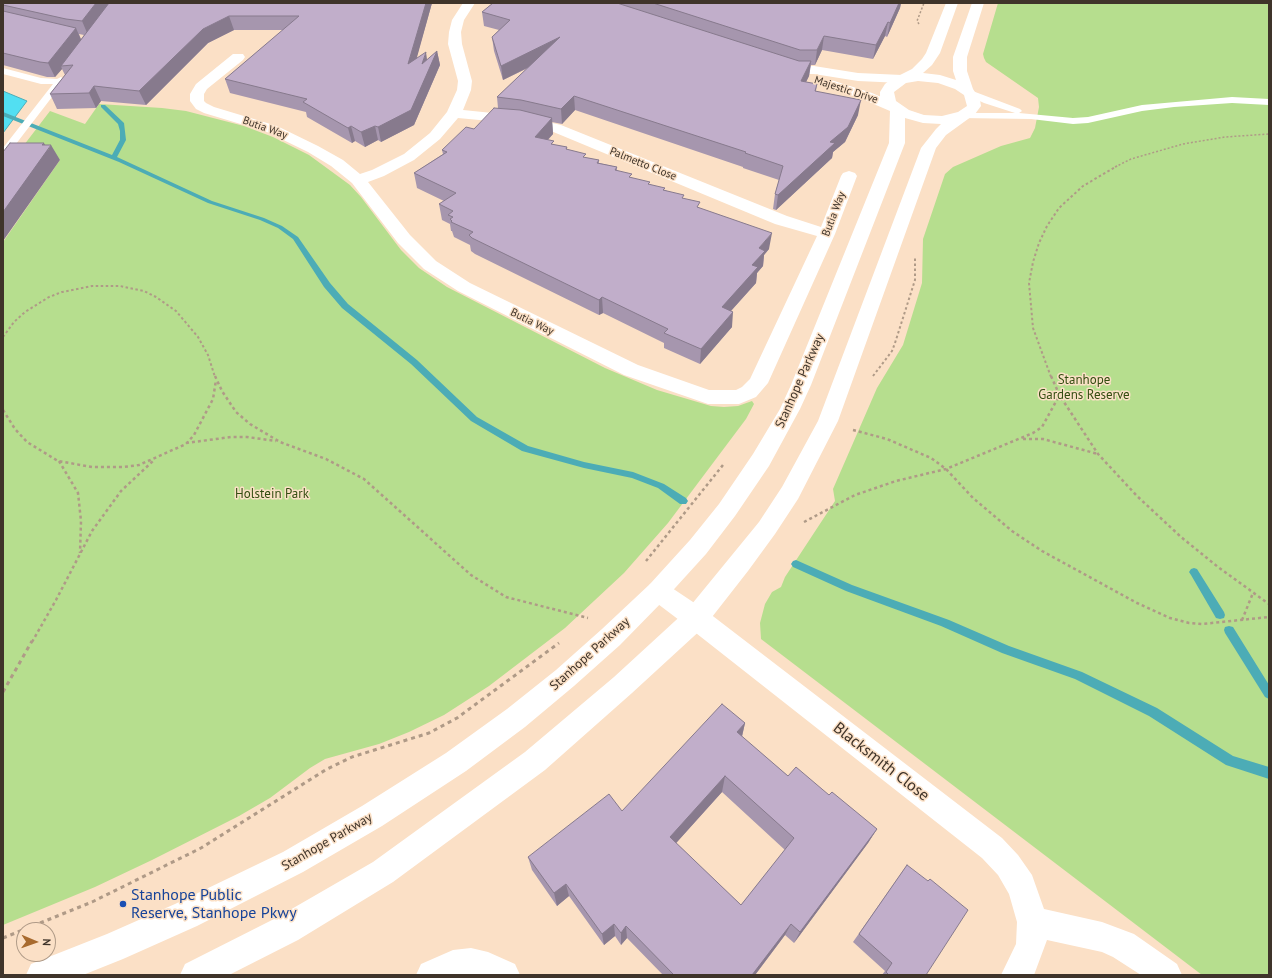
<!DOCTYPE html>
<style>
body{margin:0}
#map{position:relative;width:1272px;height:978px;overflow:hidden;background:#fbe0c6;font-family:"PT Sans",sans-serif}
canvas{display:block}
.frame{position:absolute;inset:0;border:4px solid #3f342a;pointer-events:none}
.north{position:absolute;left:16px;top:922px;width:40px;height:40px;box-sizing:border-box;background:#fbe0c6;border:1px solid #b09b88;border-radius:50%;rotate:92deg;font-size:11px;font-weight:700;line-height:16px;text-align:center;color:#3f342a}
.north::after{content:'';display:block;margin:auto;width:14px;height:18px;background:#a86b2f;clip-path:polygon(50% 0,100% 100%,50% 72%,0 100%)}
</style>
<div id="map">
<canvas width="1272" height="978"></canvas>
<div class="frame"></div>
<div class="north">N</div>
</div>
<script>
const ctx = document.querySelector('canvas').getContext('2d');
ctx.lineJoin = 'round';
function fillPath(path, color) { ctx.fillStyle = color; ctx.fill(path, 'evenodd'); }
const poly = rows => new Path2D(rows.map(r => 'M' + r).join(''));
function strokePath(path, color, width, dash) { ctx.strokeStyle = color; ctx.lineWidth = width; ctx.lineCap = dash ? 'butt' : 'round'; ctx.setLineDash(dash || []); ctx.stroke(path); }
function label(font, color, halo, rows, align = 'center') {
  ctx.font = font + ' "PT Sans",sans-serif'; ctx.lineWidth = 3; ctx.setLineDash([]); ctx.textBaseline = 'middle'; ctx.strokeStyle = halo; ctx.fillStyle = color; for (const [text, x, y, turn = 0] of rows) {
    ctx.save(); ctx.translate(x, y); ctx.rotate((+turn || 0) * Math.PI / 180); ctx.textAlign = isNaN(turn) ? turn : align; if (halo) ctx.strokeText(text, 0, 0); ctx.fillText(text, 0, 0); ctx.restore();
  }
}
const green = poly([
 [998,3,1269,3,1269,975,1202,975,761,639,760,623,765,604,772,592,781,587,785,577,835,501,833,489,877,388,903,345,922,283,923,239,945,174,953,167,1001,146,1030,138,1035,128,1039,107,1038,98,986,62,984,58,983,54],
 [99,104,162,108,186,111,244,126,273,137,309,155,350,185,361,197,401,250,419,268,447,287,605,368,657,390,711,406,724,407,738,406,752,401,754,404,746,419,668,523,624,573,565,628,489,686,444,715,409,732,379,744,325,759,310,768,270,798,239,816,152,860,95,887,3,925,3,242,60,160,24,145,50,111,85,124]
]);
const water = poly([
 [3,91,27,101,3,133,3,91]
]);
const stream = poly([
 [101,105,105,105,124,123,126,140,117,157,212,201,264,218,282,226,298,237,330,283,348,304,417,360,477,417,528,446,584,462,633,472,664,484,686,498,688,501,686,504,680,504,658,488,632,478,584,468,522,451,471,421,411,364,342,308,324,287,293,239,278,228,260,220,208,203,119,162,3,116,3,112,112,155,120,140,120,131,118,124,101,107,101,105],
 [796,560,852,585,949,620,1009,646,1082,672,1157,708,1233,756,1269,767,1269,779,1226,765,1149,716,1075,679,1002,653,941,626,846,591,793,567,791,564,793,561,796,560],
 [1194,568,1197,569,1224,612,1225,615,1224,618,1220,619,1216,618,1191,575,1189,572,1191,569,1194,568],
 [1229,626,1233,627,1269,685,1269,699,1265,697,1225,633,1224,630,1225,627,1229,626]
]);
const pathFar3 = poly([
 [919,24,917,21,924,3],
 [1115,167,1131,159,1183,144,1225,137,1269,134]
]);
const pathFar2 = poly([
 [3,337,14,322,25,312,49,297,62,292,92,286,120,286,144,291,156,297,176,311,198,337,208,355,215,377],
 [873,376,892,351,895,343,915,280,915,257],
 [1051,377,1033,328,1029,283,1033,262,1039,243,1047,226,1059,208,1083,186,1117,166]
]);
const pathFar1 = poly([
 [215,376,222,391,236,412,250,424,280,442,326,459,364,479,471,575,506,597,588,618],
 [1051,376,1060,396,1098,454,1137,496,1181,537,1218,567,1269,604],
 [3,410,15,429,27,442,58,461,92,467,123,467,139,465,186,444,194,435,213,399,216,380],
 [853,430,887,439,931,458,946,469,973,498,1012,531,1042,551,1137,603,1170,618,1189,623,1202,624,1269,617],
 [1023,439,1043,439,1098,454],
 [186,443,231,437,247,437,276,441],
 [59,461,78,493,81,521,80,553],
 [804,522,855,495,896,481,946,469,1033,433,1042,427,1059,396],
 [646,561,723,465],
 [1242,620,1253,593],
 [32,642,56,600,92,531,121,491,153,461]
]);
const path = poly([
 [3,692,32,641],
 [3,938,92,902,201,848,327,769,352,757,429,733,457,718,559,643]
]);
const lane = poly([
 [3,68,41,78,57,79,61,77,65,80,6,157,3,158,3,148,53,84,41,84,3,74,3,68],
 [970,90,1020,109,1022,111,1019,113,1073,118,1088,117,1142,105,1232,97,1269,99,1269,105,1232,103,1174,107,1142,111,1088,123,1073,124,1031,119,960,118,958,116,963,113,1015,113,984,103,967,95,965,93,967,91,970,90]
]);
const street = poly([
 [463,3,475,3,464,20,461,32,462,44,472,81,471,90,463,110,522,116,561,125,787,216,821,227,841,176,843,173,849,171,855,173,857,176,835,234,768,383,756,397,739,404,708,404,624,375,458,291,424,269,398,243,352,183,331,166,308,152,267,132,204,113,196,109,190,101,190,94,196,84,233,54,243,54,245,57,243,60,207,89,204,94,204,101,206,103,214,107,277,126,318,146,343,160,360,174,372,170,404,154,430,133,447,112,457,90,458,81,448,44,449,32,452,20,463,3],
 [458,118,522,124,551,131,775,224,817,236,750,379,742,387,736,390,709,390,638,365,470,283,436,261,410,235,368,182,384,176,414,160,440,139,458,118],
 [781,61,798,66,814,66,858,73,902,75,907,76,909,79,907,82,902,83,858,81,814,74,797,74,776,68,774,65,776,62,781,61],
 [831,80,872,93,900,105,902,108,900,111,895,112,890,111,862,99,826,87,824,84,826,81,831,80],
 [658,581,666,584,705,610,1002,838,1018,855,1032,875,1044,909,1102,922,1134,934,1177,964,1182,975,1141,975,1113,957,1102,952,1047,940,1034,975,1001,975,1016,944,1017,922,1009,894,998,875,982,858,687,626,650,598,646,591,650,584,658,581],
 [471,948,488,952,515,964,520,975,416,975,421,964,453,950,471,948]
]);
const secondary = poly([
 [946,3,958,3,940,53,932,65,923,73,940,75,956,80,953,71,953,57,972,3,984,3,967,57,967,71,973,89,980,100,981,106,975,114,946,135,936,148,838,421,798,499,775,534,748,571,705,626,632,693,545,770,393,882,298,940,229,975,180,975,185,964,276,918,373,862,525,752,614,677,687,610,759,522,782,487,818,421,921,148,936,129,941,124,923,123,905,118,905,143,811,385,800,409,769,466,735,516,706,554,666,598,620,645,574,686,525,727,466,771,382,826,303,872,197,926,123,959,83,975,26,975,31,964,107,934,175,904,283,852,362,806,446,753,507,709,556,670,602,629,650,584,690,540,719,504,753,454,780,409,791,385,889,143,890,110,883,103,880,97,880,92,885,84,890,80,912,69,922,59,926,53,946,3],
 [918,81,938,83,955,89,964,95,967,106,958,112,942,116,924,115,909,110,896,101,894,92,906,83,918,81]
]);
const wall = poly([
 [3,3,432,3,416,59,427,60,437,51,440,65,414,125,381,142,378,140,365,147,355,141,352,143,307,117,306,112,230,93,225,79,283,30,234,30,208,43,146,105,101,101,96,108,57,109,50,94,65,75,62,69,55,77,47,77,3,65],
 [79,34,84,35,81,39],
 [493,3,901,3,900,8,887,37,885,36,873,59,822,50,815,65,811,65,809,76,806,82,817,84,816,91,858,115,845,142,833,152,832,158,776,210,773,209,775,194,779,180,743,168,743,167,575,110,562,124,552,122,553,134,548,140,554,145,567,147,567,150,586,158,599,160,599,163,617,167,617,171,632,178,665,190,684,199,769,249,764,255,763,266,757,273,756,283,731,311,732,327,700,364,664,348,664,343,603,313,599,315,475,254,471,251,470,245,454,237,452,231,451,231,450,224,442,220,439,204,444,201,417,188,414,173,443,154,442,150,474,129,498,108,497,97,528,68,503,80,494,51,492,37,499,30,484,26,482,12],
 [745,723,742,737,788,776,829,795,877,829,868,843,794,943,785,935,755,975,663,975,627,938,621,945,615,936,604,945,569,896,557,906,532,870,528,857,622,811],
 [722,792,785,850,741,905,676,843],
 [907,865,926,975,882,975,885,971,853,942]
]);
const shadedWall = poly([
 [96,3,113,3,88,35,82,21],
 [426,3,432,3,411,79,408,64],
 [899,3,901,3,900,8,887,37,890,23],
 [229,16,234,30,208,43,146,105,139,91,203,29],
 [888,22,885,36,873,59,876,45],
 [76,28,82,42,61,66,62,69,55,77,48,63],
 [824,36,822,50,815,65,817,50],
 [560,37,561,51,503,80,501,66],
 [437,51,440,65,414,125,381,142,378,127],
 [426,52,428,67,422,64],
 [811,61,809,76,799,96,801,81],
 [94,86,101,101,96,108,89,93],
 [574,96,575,110,562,124,561,109],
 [861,100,858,115,845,142,833,152,832,158,776,210,778,195],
 [552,118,553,134,536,152,535,137],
 [351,126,355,141,352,143,348,128],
 [375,126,378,140,365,147,361,132],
 [44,143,48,150,51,145,60,160,3,241,3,212],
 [772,233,769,249,764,255,763,266,757,273,756,283,720,323,722,307,752,265,759,248],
 [602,297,603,313,599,315,599,300],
 [733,312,732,327,700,364,701,349],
 [745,723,741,740,737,732],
 [725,776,722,792,669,851,670,837],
 [877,829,868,843,794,943,800,932],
 [566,884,569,896,557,906,554,893],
 [614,924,615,936,604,945,602,934],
 [791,924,785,935,755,975,752,975],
 [626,926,627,938,621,945,621,933]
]);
const building = poly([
 [3,3,96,3,82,21,66,19,3,5,3,3],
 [109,3,426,3,408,64,426,52,422,64,437,51,411,110,378,127,375,126,361,132,351,126,348,128,303,102,307,99,225,79,299,16,229,16,203,29,139,91,94,86,89,93,50,94,73,65,61,66,109,3],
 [493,3,617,3,799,61,811,61,801,81,817,84,815,91,861,100,848,127,830,142,835,143,778,195,775,194,783,166,745,153,746,152,574,96,561,109,521,100,497,97,560,37,501,66,492,37,510,20,482,12,493,3],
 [653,3,899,3,890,23,888,22,876,45,824,36,817,50,800,50,653,3],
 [3,11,76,28,48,63,40,62,3,53,3,11],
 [494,108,520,110,552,118,535,137,554,141,551,144,567,147,566,149,586,154,583,157,599,160,597,163,617,167,615,170,632,174,629,177,650,182,648,184,665,188,663,190,684,195,682,198,700,202,697,207,772,233,759,248,765,251,752,265,758,267,722,307,733,312,701,349,664,333,668,329,602,297,599,300,472,238,469,235,473,232,451,222,452,221,450,219,453,217,448,215,453,211,439,204,456,193,414,173,447,152,442,150,466,127,474,129,494,108],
 [10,143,44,143,42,145,51,145,3,212,3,152,10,143],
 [722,704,745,723,737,732,788,776,796,767,829,795,832,792,877,829,800,932,791,924,752,975,674,975,626,926,621,933,614,924,602,934,566,884,554,893,528,857,609,794,622,811,722,704],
 [725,776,794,838,741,905,670,837,725,776],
 [907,865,928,881,930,879,968,910,926,975,889,975,886,972,892,963,859,934,907,865]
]);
const markers = [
 [123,904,4,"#1a4fb4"]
];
const farStreetnames = [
 ["Majestic Drive",846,90,18],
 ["Butia Way",265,128,20],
 ["Palmetto Close",643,164,22],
 ["Butia Way",834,214,-69],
 ["Butia Way",532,322,26]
];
const parkNames = [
 ["Stanhope",1084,380],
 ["Gardens Reserve",1084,395],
 ["Holstein Park",272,494]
];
const streetNames = [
 ["Stanhope Parkway",800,381,-66],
 ["Stanhope Parkway",590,654,-42],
 ["Stanhope Parkway",327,842,-30]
];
const nearStreetnames = [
 ["Blacksmith Close",881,762,38]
];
const nearTransitnames = [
 ["Stanhope Public",131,895],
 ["Reserve, Stanhope Pkwy",131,913]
];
fillPath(green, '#b6de8e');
fillPath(water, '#52dff2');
strokePath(water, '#4cacb6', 1);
fillPath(stream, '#4cacb6');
strokePath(pathFar3, '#af9a87', 1.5, [2, 2]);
strokePath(pathFar2, '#af9a87', 2, [2.5, 2.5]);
strokePath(pathFar1, '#af9a87', 2.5, [3, 3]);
strokePath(path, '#af9a87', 3, [4, 4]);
fillPath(lane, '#fff');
fillPath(street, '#fff');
fillPath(secondary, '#fff');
fillPath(wall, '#a696ae');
fillPath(shadedWall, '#877a8d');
fillPath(building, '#c1aeca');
strokePath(building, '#877a8d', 1);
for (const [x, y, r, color] of markers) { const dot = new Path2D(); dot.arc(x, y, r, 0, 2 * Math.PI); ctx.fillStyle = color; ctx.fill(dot); strokePath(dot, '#fbe0c6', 1.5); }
label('11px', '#3f342a', '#fbe0c6', farStreetnames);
label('13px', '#334d10', '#fbe0c6', parkNames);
label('13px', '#3f342a', '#fbe0c6', streetNames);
label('16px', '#3f342a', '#fbe0c6', nearStreetnames);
label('16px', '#164399', '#fbe0c6', nearTransitnames, 'left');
</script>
